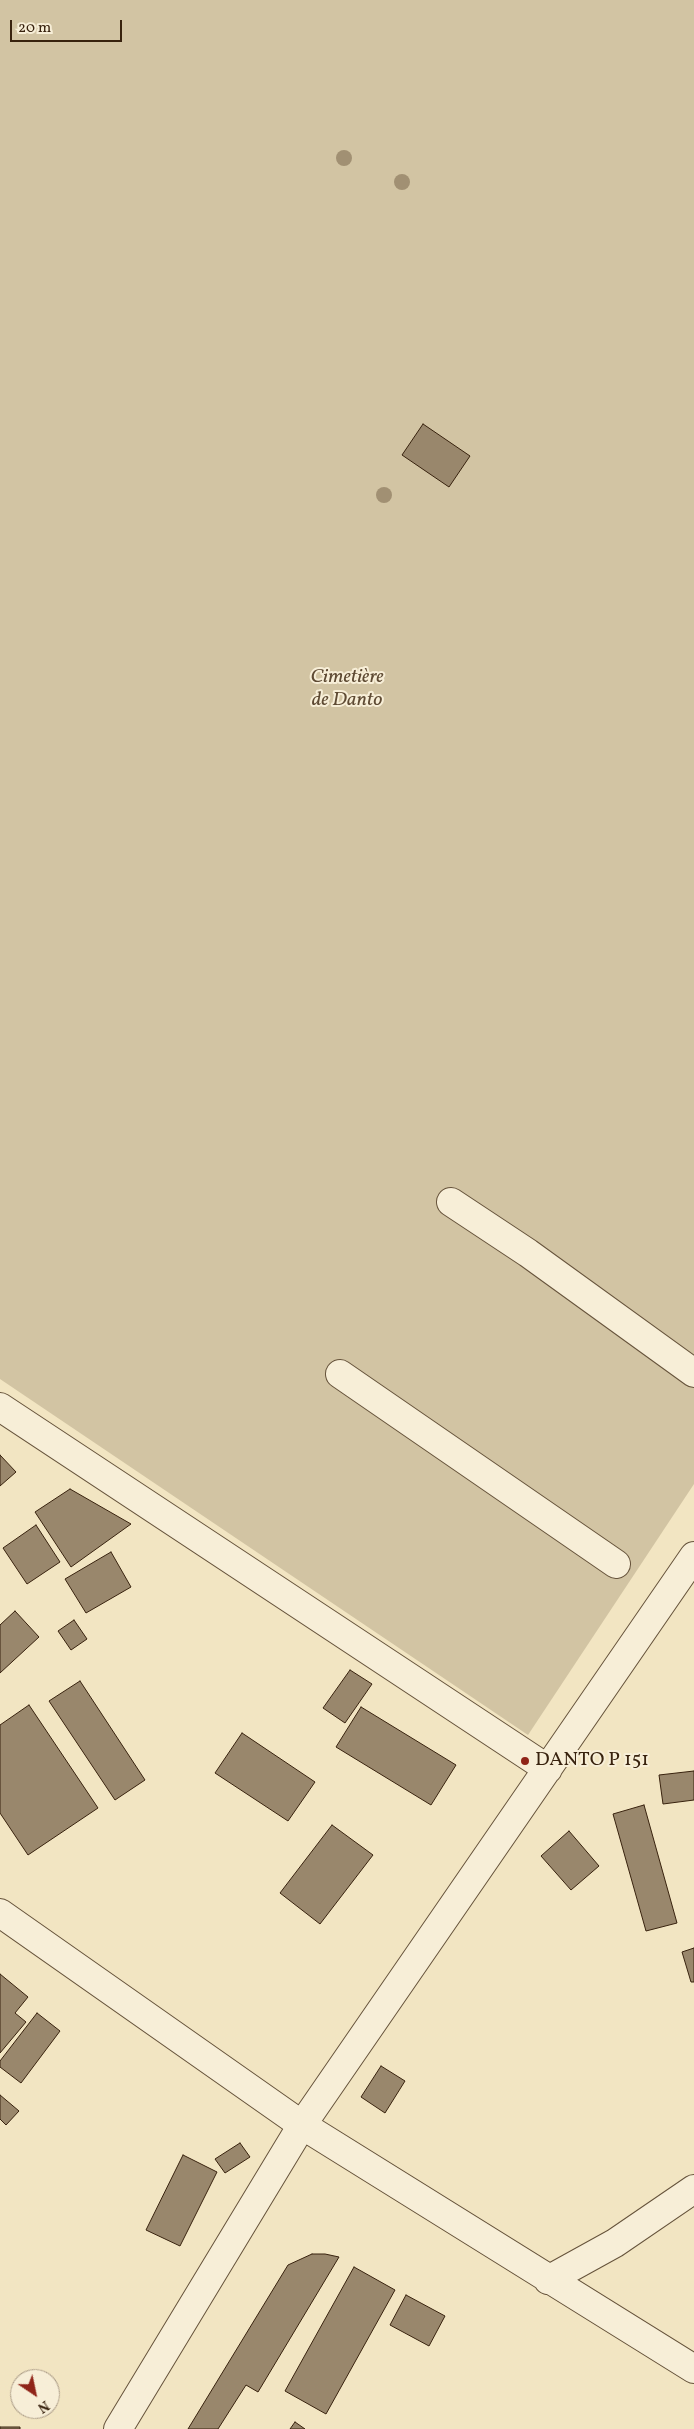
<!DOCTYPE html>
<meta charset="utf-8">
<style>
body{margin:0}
#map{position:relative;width:694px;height:2429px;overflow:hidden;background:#f2e5c2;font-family:Vollkorn,serif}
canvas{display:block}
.north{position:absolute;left:10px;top:2369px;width:50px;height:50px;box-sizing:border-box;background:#f7eed7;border:1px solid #ab9c87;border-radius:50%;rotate:146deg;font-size:14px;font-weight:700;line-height:20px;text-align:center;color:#38220e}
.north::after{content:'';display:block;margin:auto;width:18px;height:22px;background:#8f2418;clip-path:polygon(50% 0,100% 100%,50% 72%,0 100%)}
.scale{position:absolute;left:10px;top:20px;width:112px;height:22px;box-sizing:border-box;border:2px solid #38220e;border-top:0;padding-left:6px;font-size:15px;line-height:18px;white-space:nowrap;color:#38220e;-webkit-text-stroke:4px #f7eed7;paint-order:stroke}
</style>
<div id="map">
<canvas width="694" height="2429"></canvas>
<div class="north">N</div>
<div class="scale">20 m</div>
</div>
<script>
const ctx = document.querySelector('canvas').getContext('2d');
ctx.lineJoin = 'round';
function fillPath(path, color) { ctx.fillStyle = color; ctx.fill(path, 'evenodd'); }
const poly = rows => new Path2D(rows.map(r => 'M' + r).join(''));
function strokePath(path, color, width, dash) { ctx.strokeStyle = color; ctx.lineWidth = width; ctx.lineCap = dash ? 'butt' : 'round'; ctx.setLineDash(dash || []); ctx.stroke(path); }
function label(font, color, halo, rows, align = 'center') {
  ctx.font = font + ' Vollkorn,serif'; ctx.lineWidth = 4; ctx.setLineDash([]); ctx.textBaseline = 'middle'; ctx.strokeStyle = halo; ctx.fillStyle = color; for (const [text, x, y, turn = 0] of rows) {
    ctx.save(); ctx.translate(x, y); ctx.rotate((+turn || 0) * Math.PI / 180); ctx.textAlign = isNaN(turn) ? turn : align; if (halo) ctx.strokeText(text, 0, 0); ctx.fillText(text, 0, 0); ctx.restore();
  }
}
const green = poly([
 [0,0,694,0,694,1484,528,1735,0,1379]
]);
const building = poly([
 [423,424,470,456,449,487,402,455,423,424],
 [0,1455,16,1472,0,1486,0,1455],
 [70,1489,131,1524,71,1567,35,1512,70,1489],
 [36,1525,60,1562,27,1584,3,1548,36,1525],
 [111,1552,131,1587,86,1613,65,1579,111,1552],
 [15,1611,39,1637,0,1673,0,1625,15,1611],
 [74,1620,87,1639,71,1650,58,1631,74,1620],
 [350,1670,372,1684,345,1723,323,1708,350,1670],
 [80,1681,145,1780,115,1800,49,1701,80,1681],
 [29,1705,98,1808,28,1855,0,1813,0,1725,29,1705],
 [361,1707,456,1765,431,1805,336,1747,361,1707],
 [242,1733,315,1782,288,1821,215,1773,242,1733],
 [694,1771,694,1800,663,1804,659,1775,694,1771],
 [644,1805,677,1923,646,1931,613,1814,644,1805],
 [332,1825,373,1855,320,1924,280,1893,332,1825],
 [569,1831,599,1866,571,1890,541,1856,569,1831],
 [694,1948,694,1982,691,1982,682,1952,694,1948],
 [0,1974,28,1997,15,2013,26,2022,0,2053,0,1974],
 [37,2013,60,2031,21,2083,0,2067,0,2061,37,2013],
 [381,2066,405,2081,385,2113,361,2097,381,2066],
 [0,2095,19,2111,6,2125,0,2119,0,2095],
 [240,2143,250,2157,225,2173,215,2159,240,2143],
 [183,2155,217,2172,180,2246,146,2230,183,2155],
 [312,2254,325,2254,339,2257,258,2392,246,2385,218,2429,188,2429,288,2265,312,2254],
 [354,2267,395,2290,326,2414,285,2391,354,2267],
 [406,2295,445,2316,429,2346,390,2325,406,2295],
 [295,2422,305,2429,290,2429,295,2422],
 [0,2427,20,2427,20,2429,0,2429,0,2427]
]);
const minor = poly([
 [451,1202,528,1253,694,1373],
 [340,1374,616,1564],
 [0,1407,548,1769],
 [0,1913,302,2125,694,2369],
 [548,2280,615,2243,694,2189],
 [118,2429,302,2125,694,1556]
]);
const trees = [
 [344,158],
 [402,182],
 [384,495]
];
const markers = [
 [525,1761,5,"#8f2418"]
];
const parkNames = [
 ["Cimetière",347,678],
 ["de Danto",347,701]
];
const poiNames = [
 ["DANTO P 151",535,1761]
];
fillPath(green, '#d2c4a3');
fillPath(building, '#99876c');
strokePath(building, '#38220e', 1);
strokePath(minor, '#66533b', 30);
strokePath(minor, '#f7eed7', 28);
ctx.fillStyle = '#a19073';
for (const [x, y] of trees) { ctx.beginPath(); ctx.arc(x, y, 8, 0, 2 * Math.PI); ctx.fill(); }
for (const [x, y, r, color] of markers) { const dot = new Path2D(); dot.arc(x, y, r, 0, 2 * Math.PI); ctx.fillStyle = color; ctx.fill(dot); strokePath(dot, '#f7eed7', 2); }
label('italic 20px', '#5e4a33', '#f7eed7', parkNames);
label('20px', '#38220e', '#f7eed7', poiNames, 'left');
</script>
